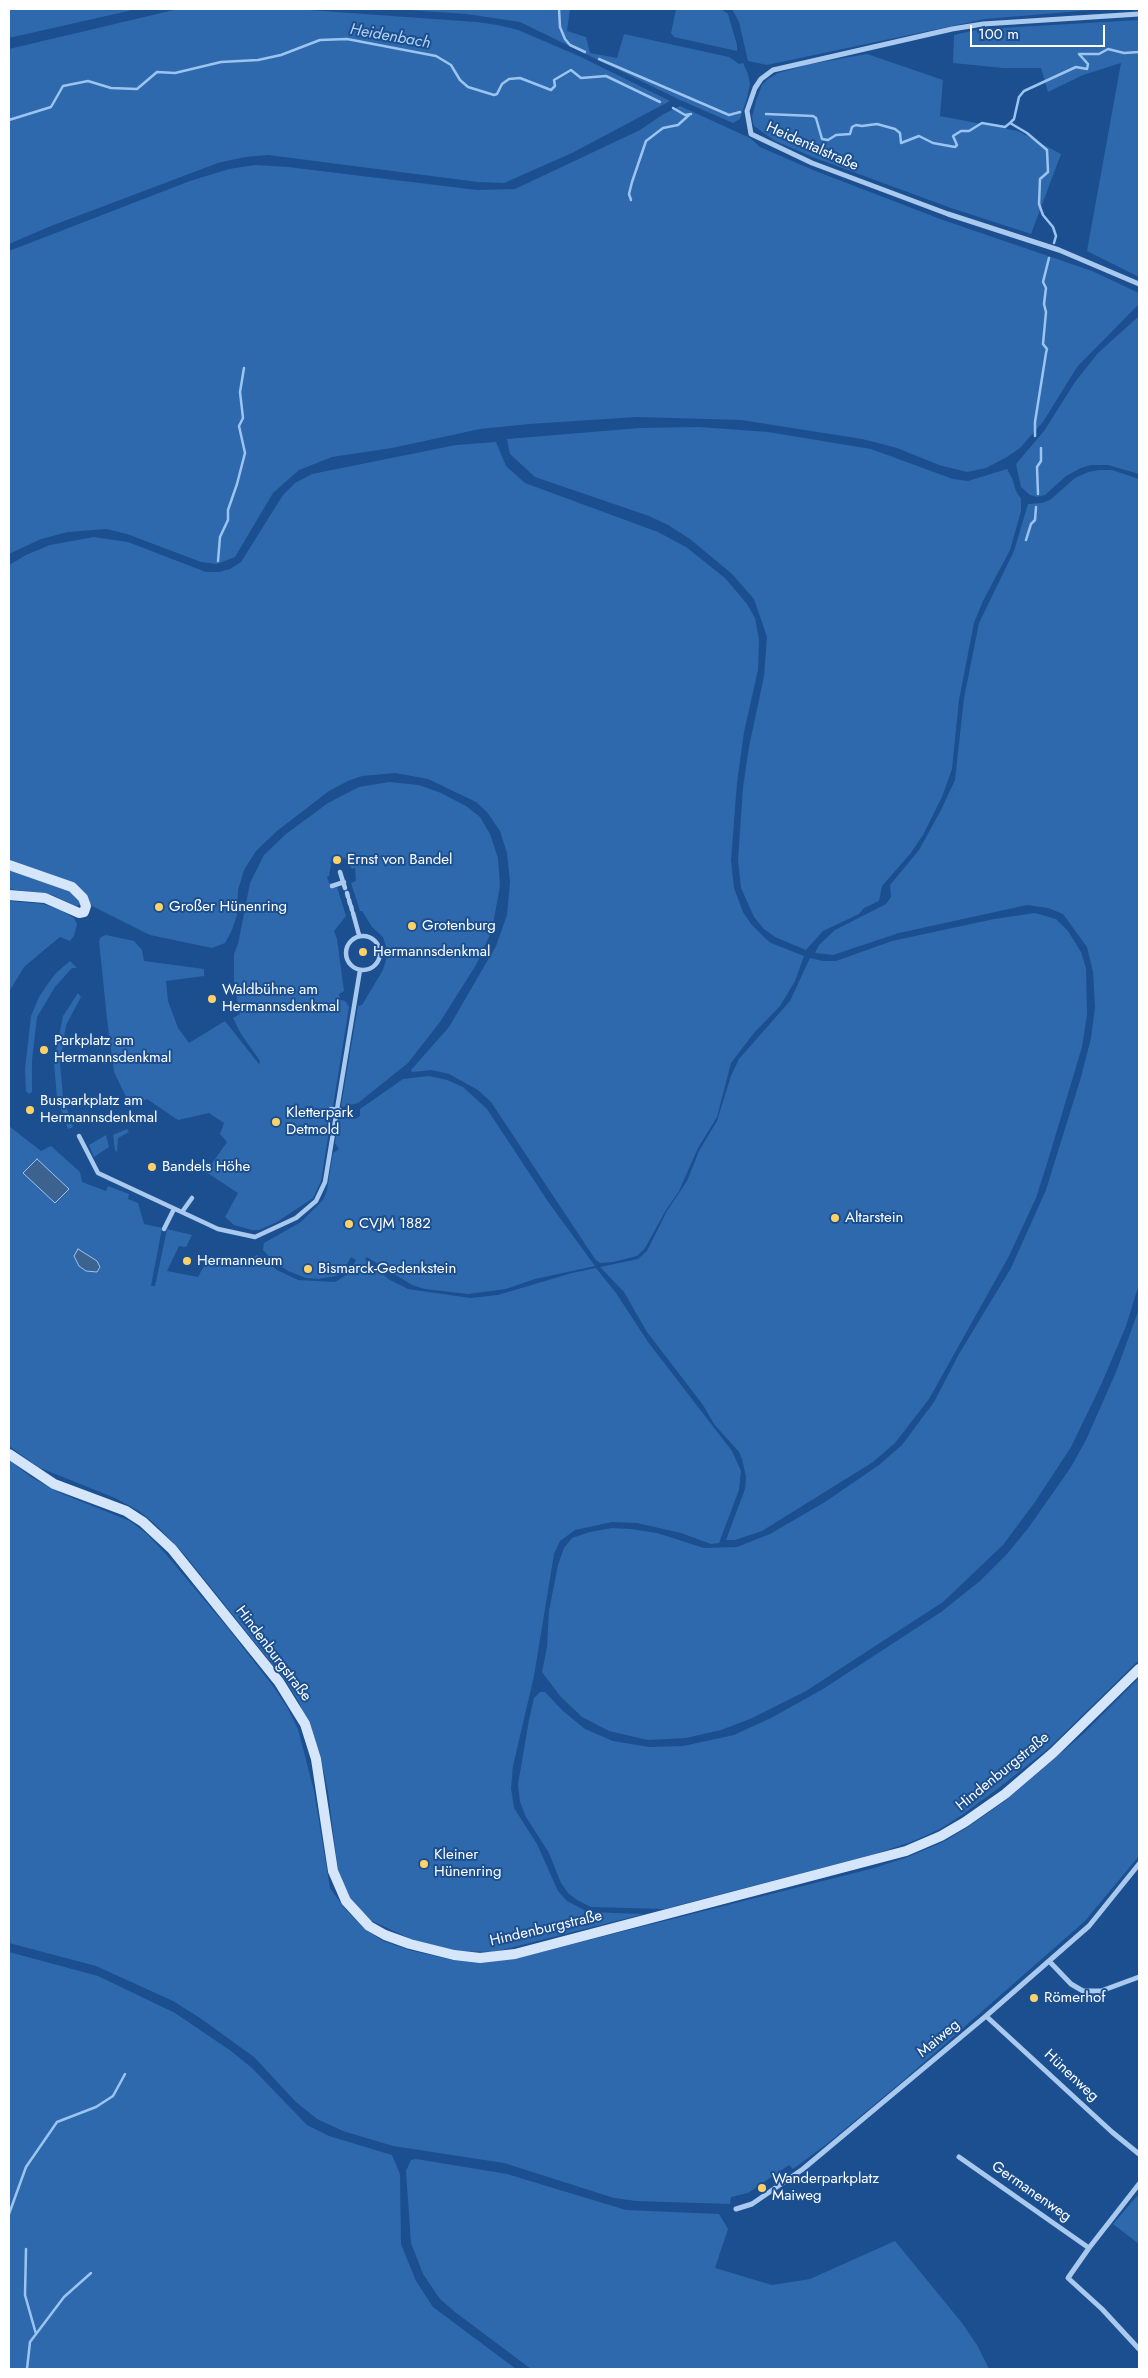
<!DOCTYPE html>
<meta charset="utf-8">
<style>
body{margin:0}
#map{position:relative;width:1148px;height:2378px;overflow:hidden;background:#1b4f8f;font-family:Jost,sans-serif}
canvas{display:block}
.frame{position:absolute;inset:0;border:10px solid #fff;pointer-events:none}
.scale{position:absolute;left:970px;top:25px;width:135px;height:22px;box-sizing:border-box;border:2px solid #fff;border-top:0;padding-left:6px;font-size:15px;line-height:18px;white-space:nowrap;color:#fff;-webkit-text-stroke:4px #1b4f8f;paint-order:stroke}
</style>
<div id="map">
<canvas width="1148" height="2378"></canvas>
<div class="frame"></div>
<div class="scale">100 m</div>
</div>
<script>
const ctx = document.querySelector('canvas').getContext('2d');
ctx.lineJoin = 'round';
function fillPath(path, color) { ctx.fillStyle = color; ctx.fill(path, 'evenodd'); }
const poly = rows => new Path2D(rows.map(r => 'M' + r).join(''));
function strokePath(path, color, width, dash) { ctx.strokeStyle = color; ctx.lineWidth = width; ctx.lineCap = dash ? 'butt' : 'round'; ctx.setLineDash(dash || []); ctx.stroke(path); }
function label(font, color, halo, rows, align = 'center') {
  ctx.font = font + ' Jost,sans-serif'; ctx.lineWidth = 4; ctx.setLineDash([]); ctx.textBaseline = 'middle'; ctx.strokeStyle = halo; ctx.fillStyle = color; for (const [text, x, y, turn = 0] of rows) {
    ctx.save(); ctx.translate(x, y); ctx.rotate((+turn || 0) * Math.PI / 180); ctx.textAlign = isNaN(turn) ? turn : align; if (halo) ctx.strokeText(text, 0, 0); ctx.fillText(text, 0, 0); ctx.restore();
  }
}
const green = poly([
 [9,9,137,9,9,38],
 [178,9,295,9,476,22,498,25,518,30,579,56,670,101,572,153,504,183,478,182,268,155,245,157,218,163,51,226,9,244,9,49],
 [393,9,570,9,567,31,586,37,590,53,617,58,624,34,729,57,739,64,743,63,748,74,750,84,747,98,740,119,733,123,680,100,520,22,467,14],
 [676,9,721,9,728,14,737,45,737,51,674,37,671,33],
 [732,9,1139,9,1139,10,1092,10,985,19,767,65,748,61,739,22],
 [1139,20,1139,277,1087,251,1121,63,1083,75,1048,92,1041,68,1003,68,953,63,954,35,981,29],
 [867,54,943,80,940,116,1018,131,1061,154,1031,234,951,208,815,158,775,141,754,126,752,117,756,101,762,85,768,79,778,73,811,64],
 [680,106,750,138,760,147,813,170,943,220,1092,271,1139,293,1139,304,1077,367,1043,422,1020,448,1007,457,986,468,967,472,939,465,897,448,862,439,741,420,637,417,529,424,480,429,392,448,332,457,299,470,273,493,235,557,217,564,201,562,127,534,106,529,68,532,41,539,9,554,9,251,190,181,229,169,255,165,288,167,477,190,515,189,640,130,662,115],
 [1139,316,1139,474,1108,465,1091,465,1081,468,1066,476,1045,495,1037,497,1030,495,1021,487,1016,464,1044,431,1075,382,1098,353],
 [699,427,768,432,871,449,953,479,968,481,1007,469,1012,478,1016,491,1021,499,1021,511,1010,550,983,601,974,623,959,700,952,769,942,797,923,835,910,854,882,886,879,901,864,908,859,914,823,931,806,950,775,937,764,929,754,917,741,888,738,860,743,787,749,747,764,676,767,637,754,599,732,574,690,539,668,525,649,516,535,477,510,454,507,439,640,428],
 [496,442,506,466,525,483,658,532,686,547,725,578,747,604,755,618,759,640,758,670,744,732,737,783,731,860,734,888,743,912,751,924,766,939,771,943,804,956,795,981,780,1006,754,1033,731,1063,717,1117,698,1148,679,1191,666,1210,645,1248,637,1256,613,1262,600,1263,595,1259,491,1102,478,1090,449,1074,432,1070,412,1072,411,1070,449,1027,496,946,507,915,510,882,507,853,500,831,487,812,476,802,428,779,395,773,362,776,348,781,329,791,277,831,256,851,244,870,238,890,237,915,232,930,225,943,212,948,150,935,92,906,86,895,72,883,9,860,9,565,26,555,50,545,94,537,128,542,206,572,219,572,230,569,241,562,283,495,295,483,312,474,456,445],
 [1099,470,1112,470,1139,479,1139,1284,1126,1326,1101,1385,1071,1447,1035,1502,1003,1545,943,1602,806,1691,750,1719,721,1730,686,1738,648,1740,609,1731,582,1717,560,1696,542,1672,547,1647,549,1611,558,1565,564,1548,572,1538,590,1532,612,1528,631,1529,657,1533,704,1548,737,1547,770,1534,825,1502,879,1465,902,1445,934,1402,959,1354,1011,1268,1046,1190,1081,1077,1091,1038,1095,1007,1093,972,1087,947,1063,914,1048,908,1027,905,899,933,833,955,815,953,819,945,835,930,886,904,891,897,890,885,919,850,941,810,955,780,964,698,979,623,1014,551,1028,504,1042,503,1050,500,1075,478,1088,472],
 [389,782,419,785,441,793,466,806,480,817,490,834,498,858,500,886,492,930,476,965,440,1022,408,1063,358,1103,343,1107,341,1106,358,1006,362,1005,383,970,388,953,383,937,372,927,362,911,360,911,351,883,356,881,355,868,352,869,344,857,343,860,338,857,338,860,335,858,333,863,329,862,331,864,329,876,327,877,329,883,331,883,333,888,337,887,346,916,334,931,337,939,344,991,339,994,340,999,338,999,345,1001,349,1007,321,1181,313,1198,277,1222,259,1230,252,1230,234,1225,225,1217,238,1193,206,1172,227,1142,220,1134,224,1123,209,1113,178,1120,147,1099,131,1107,114,1072,107,1019,99,941,101,937,106,935,134,941,142,950,144,961,204,969,204,976,166,981,168,1001,178,1028,189,1043,225,1021,259,1064,260,1061,241,1034,233,1018,240,1014,234,983,234,954,238,944,250,883,264,855,286,834,328,803,359,787],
 [9,869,69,890,79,898,80,905,76,906,52,895,9,889],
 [9,901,43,904,60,910,74,918,77,924,74,936,70,941,60,937,43,951,24,967,9,992],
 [1035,913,1056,919,1068,931,1081,952,1086,968,1087,1015,1082,1047,1046,1167,1036,1198,1009,1256,929,1399,895,1443,873,1462,762,1531,735,1540,726,1540,745,1489,746,1477,742,1459,739,1452,714,1424,703,1405,647,1332,624,1292,600,1267,638,1259,647,1251,667,1211,687,1181,699,1151,717,1121,731,1076,739,1059,790,1001,810,958,823,961,836,961,892,941,994,919],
 [70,961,77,968,72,968,55,987,37,1017,32,1060,32,1092,29,1094,26,1091,25,1069,31,1016,39,997,47,985,56,973],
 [78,993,81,997,66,1025,60,1063,63,1097,73,1127,68,1129,57,1098,54,1062,63,1016],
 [429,1076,447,1080,463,1087,487,1109,549,1203,595,1266,535,1279,506,1289,468,1294,425,1289,412,1285,367,1257,365,1260,390,1280,408,1289,470,1298,498,1295,572,1273,596,1268,616,1293,648,1342,732,1451,741,1471,739,1490,719,1543,711,1544,681,1533,637,1523,612,1522,575,1530,560,1541,554,1554,534,1676,513,1766,511,1788,514,1808,537,1844,558,1891,567,1901,588,1912,644,1914,494,1952,454,1951,411,1939,372,1921,359,1911,349,1898,338,1870,328,1792,320,1754,299,1702,285,1680,184,1554,155,1524,139,1511,115,1498,38,1467,9,1446,9,1126,41,1151,51,1146,80,1172,82,1182,106,1191,108,1186,129,1194,128,1199,138,1203,144,1224,162,1228,151,1286,155,1286,167,1229,192,1235,186,1247,179,1246,167,1271,198,1277,208,1259,231,1261,248,1260,257,1255,277,1270,298,1280,335,1282,348,1274,356,1260,351,1257,344,1270,336,1276,319,1279,306,1278,288,1271,273,1261,263,1250,264,1243,301,1222,323,1200,327,1190,333,1153,339,1149,335,1143,339,1116,352,1113,355,1119,360,1116,360,1109,403,1079],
 [127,1129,129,1132,118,1138,117,1152,115,1150,113,1135],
 [106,1135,109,1147,94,1157,89,1145],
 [1139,1309,1139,1660,1049,1748,1000,1787,962,1815,940,1829,911,1842,875,1854,664,1909,591,1907,577,1900,568,1893,561,1883,549,1853,526,1817,520,1802,518,1784,529,1720,534,1698,540,1692,545,1692,563,1711,585,1729,613,1741,649,1747,683,1746,734,1735,771,1718,823,1689,941,1612,980,1581,1007,1554,1029,1527,1071,1467,1086,1440,1116,1372],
 [9,1460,31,1477,60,1493,130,1521,147,1534,165,1553,227,1627,273,1686,287,1707,298,1729,314,1791,330,1888,345,1909,366,1930,383,1941,409,1950,452,1960,479,1963,518,1958,874,1868,908,1857,943,1842,968,1827,1006,1800,1082,1735,1139,1678,1139,1856,1085,1921,905,2079,828,2143,793,2169,789,2165,748,2193,731,2197,730,2204,636,2201,614,2198,504,2163,393,2146,343,2131,317,2119,296,2102,254,2057,200,2018,173,2001,96,1966,9,1943],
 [9,1952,98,1976,175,2013,231,2051,252,2068,307,2125,329,2136,392,2155,400,2174,401,2244,416,2281,433,2307,516,2369,9,2369],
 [416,2159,507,2174,626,2210,719,2214,728,2229,715,2268,772,2285,810,2279,895,2241,962,2323,977,2345,989,2369,531,2369,455,2312,440,2299,423,2274,411,2243,406,2171,411,2160],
 [1137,2196,1139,2197,1139,2244,1113,2224]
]);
const water = poly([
 [37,1159,69,1189,55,1203,23,1173,37,1159],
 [78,1249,97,1261,100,1267,97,1272,86,1271,79,1266,74,1256,78,1249]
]);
const stream = poly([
 [559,9,560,27,565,39,570,45,585,52],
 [599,59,729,115,740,112],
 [673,108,685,115,691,114],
 [766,114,813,116,816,118,822,139,828,140,836,135,850,134,852,127,856,125,862,126,877,124,895,129,900,133,901,143,919,136,933,143,955,147,957,145,953,136,961,131,969,131,982,123,1005,127,1010,123,1014,119,1019,97,1024,91,1076,67,1087,69,1088,64,1079,54,1099,54,1108,49,1124,53,1139,52],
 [9,120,51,107,63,86,88,81,111,88,137,89,157,72,175,73,221,62,258,60,281,55,320,40,347,39,436,56,451,65,460,80,468,87,494,95,497,94,502,84,509,79,520,78,551,90,555,86,554,80,571,70,581,78,606,76,660,102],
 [1010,123,1027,133,1047,150,1048,172,1040,179,1039,204,1043,215,1053,227,1056,236,1054,243],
 [631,200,629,194,632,182,646,141,663,128,678,125,689,115],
 [1035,436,1035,422,1046,353,1047,349,1043,344,1046,312,1044,304,1046,288,1043,282,1049,258],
 [1038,494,1037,467,1041,461,1041,448],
 [1026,540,1031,524,1035,520,1036,507],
 [218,561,220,537,228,520,228,510,237,484,245,453,239,426,243,418,240,392,244,368],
 [9,2214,26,2167,57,2122,96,2107,113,2096,125,2074],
 [26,2249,25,2295,36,2334],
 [27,2369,30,2342,64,2297,91,2273]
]);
const pedestrian = poly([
 [340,872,345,888],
 [332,886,344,882],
 [347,893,348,897],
 [349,900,350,904],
 [351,906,352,910],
 [353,913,359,935],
 '346 953a17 17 0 1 1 34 0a17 17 0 1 1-34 0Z',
 [331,1109,340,1110],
 [79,1136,98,1173,218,1229,255,1237,296,1218,316,1201,325,1182,360,970],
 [182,1212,192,1198],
 [164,1229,174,1209]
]);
const minor = poly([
 [1139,14,983,24,952,29,773,70,761,79,755,88,747,111,751,134,812,163,948,214,1059,250,1139,284],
 [1049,1961,1071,1984,1083,1991,1101,1991,1139,1977],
 [986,2016,1112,2132,1139,2154],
 [959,2157,1089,2248],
 [1139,2184,1089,2248,1068,2278,1102,2309,1139,2349],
 [736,2209,752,2204,803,2169,986,2016,1089,1926,1139,1864]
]);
const secondary = poly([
 [9,865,72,887,83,898,86,906,84,912,79,913,45,898,9,895],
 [9,1454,54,1484,126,1511,143,1522,172,1549,279,1682,305,1724,316,1759,333,1871,346,1901,369,1926,385,1935,410,1944,454,1955,480,1958,515,1954,906,1851,941,1836,965,1822,1005,1794,1053,1753,1139,1669]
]);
const markers = [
 [337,860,5,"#ffd166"],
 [159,907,5,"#ffd166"],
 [412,926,5,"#ffd166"],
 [363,952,5,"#ffd166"],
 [212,999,5,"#ffd166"],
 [44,1050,5,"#ffd166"],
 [30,1110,5,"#ffd166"],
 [276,1122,5,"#ffd166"],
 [152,1167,5,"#ffd166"],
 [835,1218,5,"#ffd166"],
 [349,1224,5,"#ffd166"],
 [187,1261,5,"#ffd166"],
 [308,1269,5,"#ffd166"],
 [424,1864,5,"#ffd166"],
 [1034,1998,5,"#ffd166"],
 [762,2188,5,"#ffd166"]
];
const streetNames = [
 ["Heidentalstraße",812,147,24],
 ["Hindenburgstraße",273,1654,53],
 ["Hindenburgstraße",1003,1772,-39],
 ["Hindenburgstraße",546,1929,-13],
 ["Maiweg",939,2039,-40],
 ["Hünenweg",1071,2076,43],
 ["Germanenweg",1031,2192,35]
];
const poiNames = [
 ["Ernst von Bandel",347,860],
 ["Großer Hünenring",169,907],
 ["Grotenburg",422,926],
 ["Hermannsdenkmal",373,952],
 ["Waldbühne am",222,990],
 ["Hermannsdenkmal",222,1007],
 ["Parkplatz am",54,1041],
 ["Hermannsdenkmal",54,1058],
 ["Busparkplatz am",40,1101],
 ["Hermannsdenkmal",40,1118],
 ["Kletterpark",286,1113],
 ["Detmold",286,1130],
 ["Bandels Höhe",162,1167],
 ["Altarstein",845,1218],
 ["CVJM 1882",359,1224],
 ["Hermanneum",197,1261],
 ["Bismarck-Gedenkstein",318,1269],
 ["Kleiner",434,1855],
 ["Hünenring",434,1872],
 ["Römerhof",1044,1998],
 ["Wanderparkplatz",772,2179],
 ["Maiweg",772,2196]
];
const waterNames = [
 ["Heidenbach",390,37,10]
];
fillPath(green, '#2e69ad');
fillPath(water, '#3c6290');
strokePath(water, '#9cc4f0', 1);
strokePath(stream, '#9cc4f0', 2.5);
strokePath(pedestrian, '#a9c9ee', 4.5);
strokePath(minor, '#a9c9ee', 5);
strokePath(secondary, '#d6e6fa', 10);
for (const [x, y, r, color] of markers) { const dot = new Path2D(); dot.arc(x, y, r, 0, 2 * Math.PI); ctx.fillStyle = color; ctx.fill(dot); strokePath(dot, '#1b4f8f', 2); }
label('15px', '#fff', '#1b4f8f', streetNames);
label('15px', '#fff', '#1b4f8f', poiNames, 'left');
label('italic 16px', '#b5d3f5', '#1b4f8f', waterNames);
</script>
